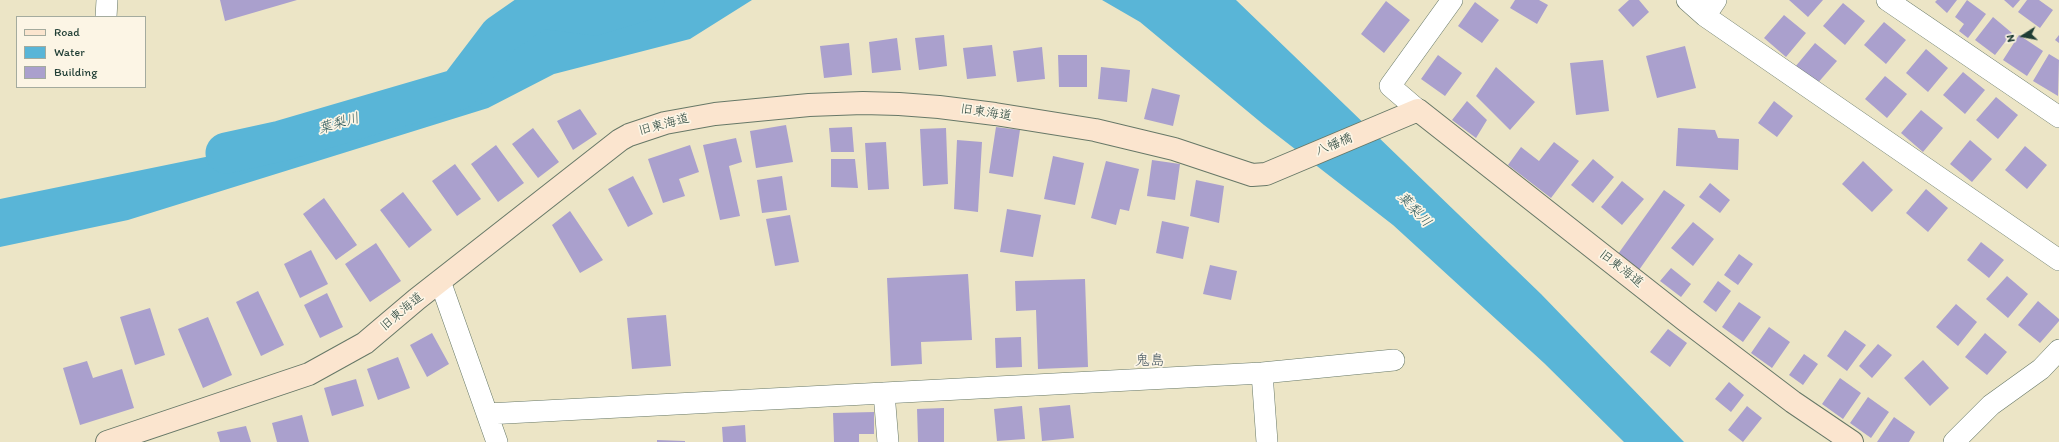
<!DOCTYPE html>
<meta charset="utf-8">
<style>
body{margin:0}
#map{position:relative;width:2059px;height:442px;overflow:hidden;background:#ece5c6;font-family:Itim,sans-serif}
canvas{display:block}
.legend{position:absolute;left:16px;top:16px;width:130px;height:72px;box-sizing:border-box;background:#fcf5e5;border:1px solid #a4ab9e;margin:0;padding:5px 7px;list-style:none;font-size:12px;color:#1f3d34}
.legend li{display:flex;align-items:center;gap:8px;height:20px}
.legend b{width:20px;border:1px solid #a4ab9e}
.north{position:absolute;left:2003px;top:16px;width:40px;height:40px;-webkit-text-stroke:3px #fcf5e5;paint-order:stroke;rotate:259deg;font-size:11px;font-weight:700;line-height:16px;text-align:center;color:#1f3d34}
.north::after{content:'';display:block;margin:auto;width:14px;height:18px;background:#1f3d34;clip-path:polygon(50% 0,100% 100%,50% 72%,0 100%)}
</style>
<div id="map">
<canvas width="2059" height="442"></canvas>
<ul class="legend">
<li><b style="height:5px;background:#fbe5cf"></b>Road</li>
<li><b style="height:11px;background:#59b5d7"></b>Water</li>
<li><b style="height:11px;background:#aaa0cd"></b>Building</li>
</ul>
<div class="north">N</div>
</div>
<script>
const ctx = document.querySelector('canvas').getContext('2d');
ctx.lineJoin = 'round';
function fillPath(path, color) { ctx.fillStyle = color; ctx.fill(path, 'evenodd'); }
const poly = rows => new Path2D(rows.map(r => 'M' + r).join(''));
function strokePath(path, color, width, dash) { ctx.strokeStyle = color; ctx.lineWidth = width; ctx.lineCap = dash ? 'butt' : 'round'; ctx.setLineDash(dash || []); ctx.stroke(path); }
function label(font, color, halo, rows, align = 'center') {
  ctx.font = font + ' Itim,"Klee One",sans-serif'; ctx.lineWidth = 3.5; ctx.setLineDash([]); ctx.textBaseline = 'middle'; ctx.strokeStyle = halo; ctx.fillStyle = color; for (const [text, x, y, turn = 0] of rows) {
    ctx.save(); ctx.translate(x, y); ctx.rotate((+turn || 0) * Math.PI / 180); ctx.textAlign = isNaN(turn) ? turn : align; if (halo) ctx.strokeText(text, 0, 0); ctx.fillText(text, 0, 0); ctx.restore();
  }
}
const water = poly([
 [545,0,752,0,690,39,554,74,488,108,128,220,0,247,0,199,318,134,459,89,500,35,539,8],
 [1102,0,1236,0,1541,294,1684,442,1624,442,1544,363,1393,225,1264,125,1140,22]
]);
const river = poly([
 [226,153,281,141,459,89,500,35,539,8,594,15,644,0]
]);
const building = poly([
 [220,0,297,0,225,21],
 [1515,0,1539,0,1548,5,1537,24,1510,8],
 [1629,0,1639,0,1649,12,1633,27,1618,10],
 [1789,0,1823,0,1808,17],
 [1937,0,1957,0,1947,13,1935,2],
 [1967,0,1986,14,1968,38,1959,31,1964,24,1955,17],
 [2004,0,2020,0,2013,8],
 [2027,0,2039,0,2053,10,2040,28,2018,12],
 [1386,1,1410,20,1384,53,1361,34],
 [1475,2,1499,20,1482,43,1458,26],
 [1843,3,1865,21,1845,45,1823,26],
 [1784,15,1806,33,1786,57,1764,38],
 [1993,17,2012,33,1995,55,1975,40],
 [1884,22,1906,40,1886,64,1864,45],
 [944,35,947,66,919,70,915,38],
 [2019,35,2043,51,2027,76,2003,60],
 [2059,35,2059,43,2055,40],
 [897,38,901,70,872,73,869,42],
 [849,43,852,75,824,78,820,46],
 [1815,43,1837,61,1816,85,1795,67],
 [992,45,996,76,967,79,963,48],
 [1685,46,1696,88,1657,98,1646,56],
 [1042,47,1045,79,1017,82,1013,51],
 [1926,49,1948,68,1928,92,1906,73],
 [2049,54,2059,60,2058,96,2033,81],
 [1058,55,1087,55,1087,87,1059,87],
 [1438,55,1462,73,1445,96,1421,79],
 [1603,60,1609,111,1576,115,1570,63],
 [1101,67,1130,70,1127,102,1098,99],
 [1496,67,1535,102,1510,130,1476,96],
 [1963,72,1985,90,1965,114,1943,95],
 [1885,76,1907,94,1887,118,1865,99],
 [1152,88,1180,95,1173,126,1144,119],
 [1996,97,2018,115,1998,139,1976,120],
 [1467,101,1487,120,1476,138,1452,120],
 [1774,101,1793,116,1777,137,1758,123],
 [580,109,597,134,573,150,557,121],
 [1921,110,1943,128,1923,152,1901,133],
 [786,125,793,162,756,168,750,131],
 [852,127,854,152,831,152,829,128],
 [996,127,1020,130,1013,177,989,173],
 [533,128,559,162,538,178,512,144],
 [946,128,948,184,923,186,920,129],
 [1678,128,1715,130,1718,138,1739,139,1738,170,1676,166],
 [736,138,742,162,729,166,740,216,720,220,703,145],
 [957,140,982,142,978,212,954,209],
 [1970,140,1992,159,1972,182,1950,164],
 [886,142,889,189,868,190,865,143],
 [1554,142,1579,161,1551,198,1508,165,1521,147,1539,161],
 [496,145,524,183,498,202,471,164],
 [690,145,699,172,679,179,685,196,663,203,648,159],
 [2025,146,2047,165,2027,189,2005,170],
 [1053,156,1084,163,1075,205,1044,199],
 [831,159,855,159,858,188,831,187],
 [1593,159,1614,177,1593,203,1571,185],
 [1152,160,1180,164,1175,200,1147,196],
 [1106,161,1139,169,1129,211,1120,209,1116,225,1091,218],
 [1863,161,1893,190,1872,212,1842,184],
 [455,164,481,199,457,216,432,181],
 [633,176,653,214,628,227,608,189],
 [782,176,787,210,762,213,757,180],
 [1196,180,1224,186,1219,223,1190,216],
 [1622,181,1644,199,1622,225,1601,207],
 [1710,183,1730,200,1720,213,1699,197],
 [1926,189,1948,208,1928,232,1906,213],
 [1664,190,1685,205,1639,270,1618,254],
 [403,192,432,230,409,248,380,210],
 [324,198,357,245,336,260,303,214],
 [1007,209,1041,215,1033,257,1000,252],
 [570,211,603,260,580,273,552,225],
 [790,215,799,262,775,266,766,219],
 [1162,221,1189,227,1183,259,1156,253],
 [1693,222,1714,239,1693,266,1671,248],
 [1981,242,2004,260,1989,278,1967,260],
 [376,243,401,281,370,302,345,264],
 [311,250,328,284,300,298,284,264],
 [1739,254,1753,264,1738,285,1724,275],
 [1210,265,1237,271,1231,300,1203,294],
 [1671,268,1691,284,1681,297,1660,281],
 [968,274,972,340,921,342,922,364,891,366,887,278],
 [2007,276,2028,294,2008,318,1986,299],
 [1085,279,1088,367,1038,369,1036,310,1016,311,1015,281],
 [1718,281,1731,291,1716,312,1703,302],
 [258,291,284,345,261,356,236,302],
 [327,293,343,327,320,338,304,305],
 [2038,301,2059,319,2059,321,2040,343,2018,325],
 [1739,302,1761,317,1743,342,1722,327],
 [1956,304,1977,322,1958,346,1936,327],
 [150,308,165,355,135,365,120,317],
 [666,315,671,366,632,369,627,318],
 [208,317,232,375,203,388,178,329],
 [1769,327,1790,342,1772,368,1751,353],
 [1668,329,1687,343,1670,367,1650,352],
 [1845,330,1866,345,1847,371,1827,356],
 [432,333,449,364,427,377,410,345],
 [1985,333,2007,352,1987,375,1965,357],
 [1021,337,1022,367,996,368,995,338],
 [1878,344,1892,355,1872,378,1859,366],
 [1804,354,1818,364,1803,385,1789,375],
 [398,357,410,388,378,400,367,369],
 [1923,360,1949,388,1930,406,1904,378],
 [87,361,93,378,122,369,134,408,80,425,63,368],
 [1840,378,1861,393,1843,419,1822,404],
 [356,379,364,406,332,416,324,388],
 [1729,382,1744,395,1731,412,1715,399],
 [1868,397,1889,412,1871,438,1850,423],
 [1070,405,1074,438,1042,441,1039,408],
 [1022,406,1025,439,997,441,994,409],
 [1747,406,1762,418,1743,442,1728,430],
 [944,408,944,442,918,442,917,409],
 [874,412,874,434,859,434,859,442,834,442,833,413],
 [302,415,309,442,277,442,272,423],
 [1894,417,1915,432,1909,442,1877,442],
 [745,425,746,442,723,442,722,427],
 [246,426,251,442,220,442,217,432],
 [657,440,685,441,685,442,657,442]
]);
const minor = poly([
 [1687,0,1705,16,2059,260],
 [1887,0,2059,117],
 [1705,16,1716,0],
 [106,17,107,0],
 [1418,110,1390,86,1452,0],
 [440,281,497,442],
 [1262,373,1267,442],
 [884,393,888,442],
 [487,414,1262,373,1394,360],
 [1954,442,1991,405,2041,369,2059,350]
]);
const secondary = poly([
 [107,442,309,374,365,343,417,299,620,140,629,135,665,123,715,114,809,105,863,103,899,104,939,107,995,114,1095,130,1174,149,1252,175,1266,174,1418,110,1685,320,1793,402,1852,442]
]);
const streetNames = [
 ["旧東海道",986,113,8],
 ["旧東海道",664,125,-15],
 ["八幡橋",1334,145,-22],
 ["旧東海道",1621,269,38],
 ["旧東海道",402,312,-40]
];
const waterNames = [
 ["葉梨川",339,124,-16],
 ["葉梨川",1414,210,46]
];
const quarterNames = [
 ["鬼島",1150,361]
];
fillPath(water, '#59b5d7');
strokePath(river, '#59b5d7', 41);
fillPath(building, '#aaa0cd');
strokePath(minor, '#677867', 22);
strokePath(secondary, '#677867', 24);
strokePath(minor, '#fff', 21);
strokePath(secondary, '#fbe5cf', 22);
label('13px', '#1f3d34', '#fcf5e5', streetNames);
label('italic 14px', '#2e5b5d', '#fcf5e5', waterNames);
label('15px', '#50606a', '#fcf5e5', quarterNames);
</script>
